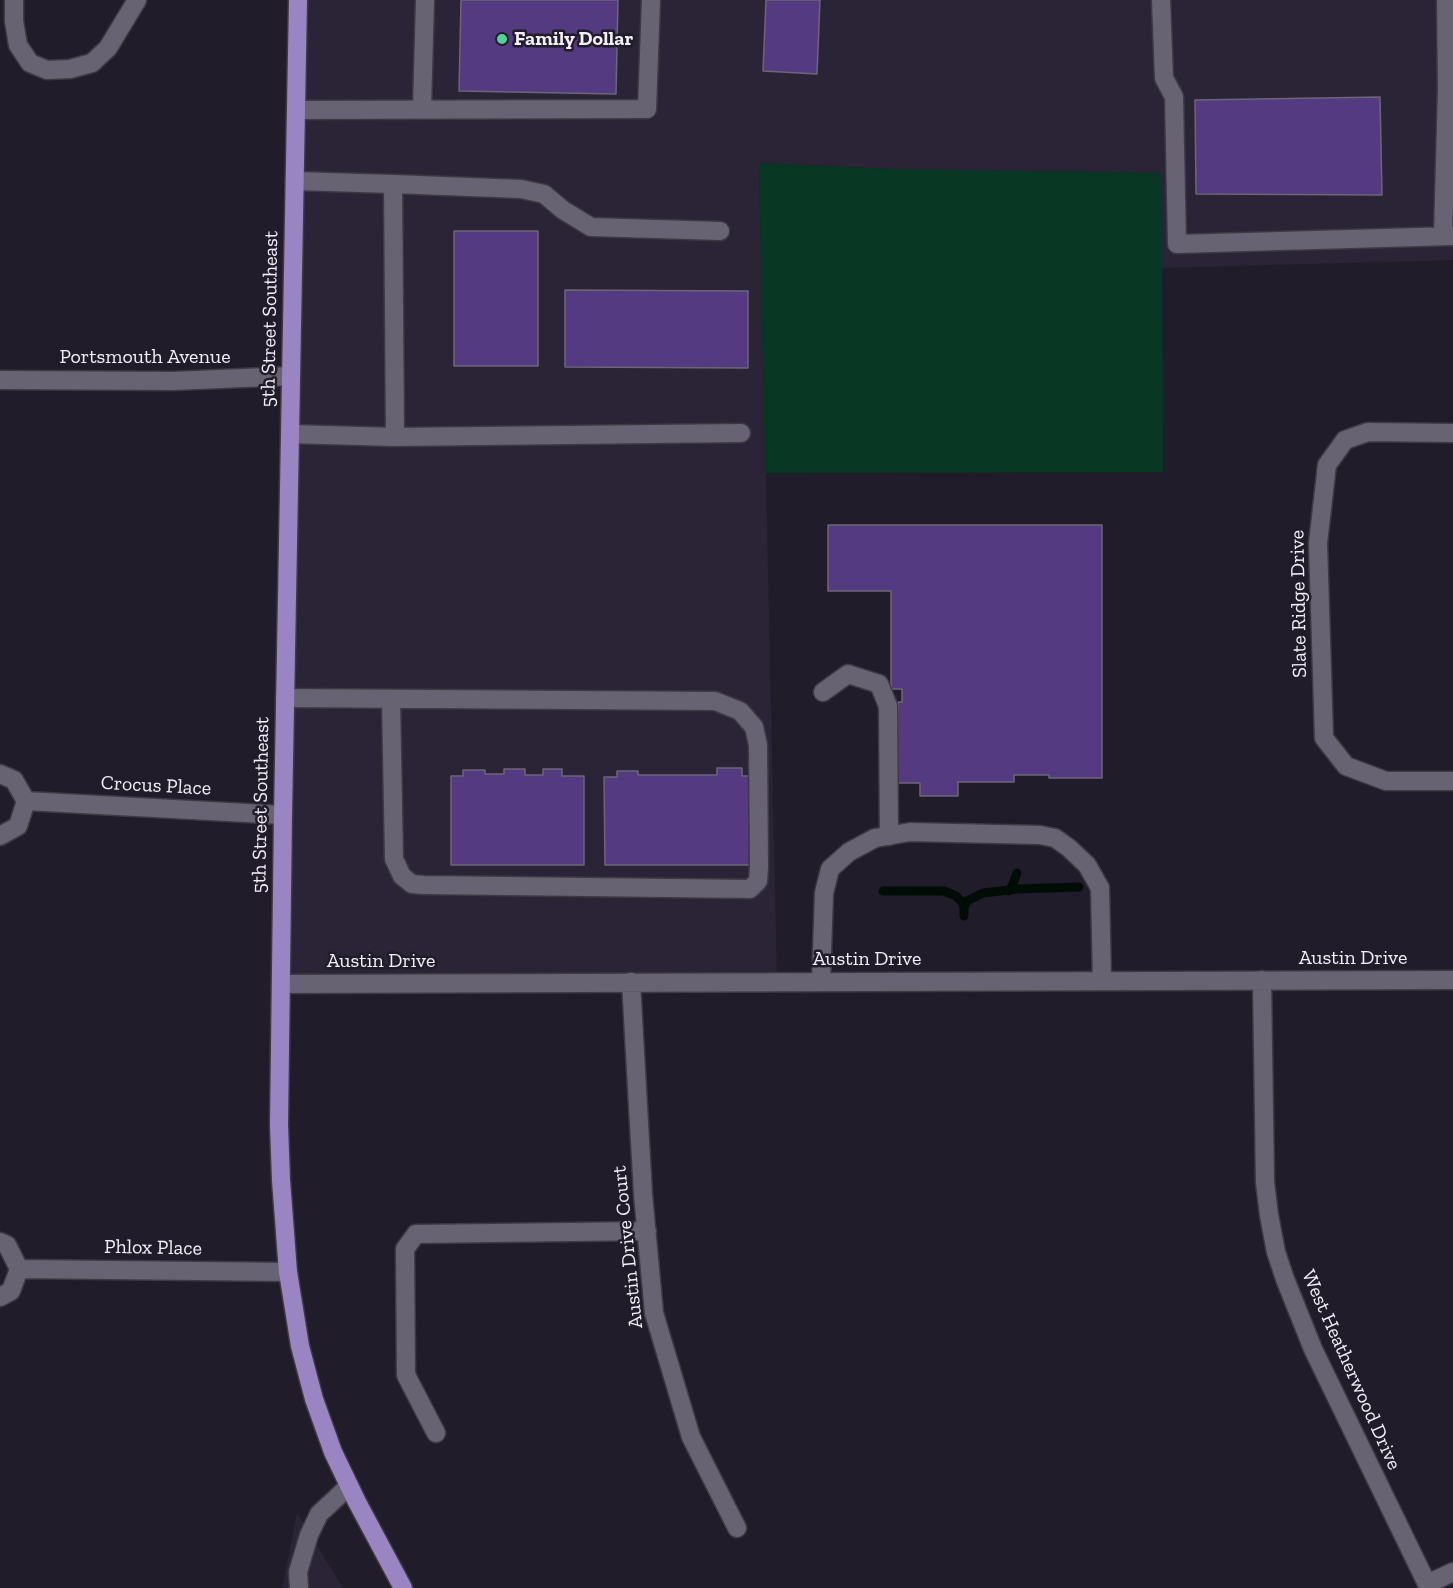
<!DOCTYPE html>
<style>
body{margin:0}
canvas{display:block;background:#201c29}
</style>
<canvas width="1453" height="1588"></canvas>
<script>
const ctx = document.querySelector('canvas').getContext('2d');
ctx.lineJoin = 'round';
function fillPath(path, color) { ctx.fillStyle = color; ctx.fill(path, 'evenodd'); }
const poly = rows => new Path2D(rows.map(r => 'M' + r).join(''));
function strokePath(path, color, width, dash) { ctx.strokeStyle = color; ctx.lineWidth = width; ctx.lineCap = dash ? 'butt' : 'round'; ctx.setLineDash(dash || []); ctx.stroke(path); }
function label(font, color, halo, rows, align = 'center') {
  ctx.font = font + ' "Zilla Slab",serif'; ctx.lineWidth = 5; ctx.setLineDash([]); ctx.textBaseline = 'middle'; ctx.strokeStyle = halo; ctx.fillStyle = color; for (const [text, x, y, turn = 0] of rows) {
    ctx.save(); ctx.translate(x, y); ctx.rotate((+turn || 0) * Math.PI / 180); ctx.textAlign = isNaN(turn) ? turn : align; if (halo) ctx.strokeText(text, 0, 0); ctx.fillText(text, 0, 0); ctx.restore();
  }
}
const built = poly([
 [299,0,1453,0,1453,260,1162,268,1162,173,892,169,759,163,777,982,281,984],
 [297,1513,343,1588,282,1588]
]);
const green = poly([
 [759,163,892,169,1162,173,1163,472,765,473]
]);
const stream = poly([
 [883,891,944,891,956,896,962,902,964,908],
 [1009,891,1013,884,1017,873],
 [964,916,964,908,967,901,983,893,1017,889,1079,887]
]);
const building = poly([
 [461,0,618,0,616,94,459,91,461,0],
 [766,0,820,0,817,74,763,71,766,0],
 [1380,97,1382,195,1196,194,1195,100,1380,97],
 [454,231,538,231,538,366,454,366,454,231],
 [565,290,748,291,748,368,565,367,565,290],
 [828,525,1102,525,1102,778,1049,778,1049,775,1014,775,1014,782,958,782,958,796,920,796,920,783,897,783,898,702,902,702,902,689,891,689,891,591,828,591,828,525],
 [717,768,742,768,742,776,753,776,753,865,605,865,604,777,617,777,617,771,638,771,638,775,717,775,717,768],
 [504,769,525,769,525,775,543,775,543,769,562,769,562,776,584,776,584,865,451,865,451,776,463,776,463,770,485,770,485,774,504,774,504,769]
]);
const minor = poly([
 [14,0,14,21,18,45,30,63,47,70,70,69,92,63,108,48,137,0],
 [1161,0,1164,78,1174,97,1177,244,1453,236],
 [422,109,425,0],
 [296,110,647,109,651,0],
 [393,184,521,189,544,194,563,210,591,227,720,231],
 [1443,236,1447,88,1446,0],
 [0,380,173,381,291,376],
 [1453,433,1368,432,1345,440,1327,465,1318,543,1324,738,1346,766,1386,781,1453,781],
 [290,434,395,437,393,184,295,181],
 [395,437,741,433],
 [823,692,848,674,879,684,888,706,889,836],
 [285,698,715,701,740,711,754,727,758,745,759,867,758,881,750,889,424,885,412,884,402,876,394,859,391,699],
 [0,774,14,780,26,801,18,826,0,836],
 [26,801,283,815],
 [1262,980,1265,1182,1269,1215,1276,1252,1285,1279,1313,1349,1429,1588],
 [631,982,643,1194,654,1313,691,1437,737,1528],
 [821,982,824,893,830,869,849,852,875,838,910,832,1040,835,1055,838,1069,848,1087,865,1100,888,1102,981],
 [281,984,1453,980],
 [0,1242,7,1245,19,1269,11,1291,0,1297],
 [19,1269,288,1272],
 [436,1433,406,1375,405,1249,416,1234,647,1231],
 [1427,1584,1453,1572],
 [299,1588,298,1572,309,1535,319,1514,349,1486]
]);
const major = poly([
 [298,0,283,815,279,1125,281,1180,288,1272,300,1346,314,1399,333,1452,357,1502,403,1588]
]);
const markers = [
 [502,39,6,"#51d398"]
];
const poiNames = [
 ["Family Dollar",514,39]
];
const streetNames = [
 ["5th Street Southeast",270,319,-89],
 ["Portsmouth Avenue",145,357],
 ["Slate Ridge Drive",1299,604,-91],
 ["Crocus Place",156,786,3],
 ["5th Street Southeast",261,805,-89],
 ["Austin Drive",1353,958],
 ["Austin Drive",867,959],
 ["Austin Drive",381,961],
 ["Austin Drive Court",628,1247,-96],
 ["Phlox Place",153,1248,1],
 ["West Heatherwood Drive",1351,1370,66]
];
fillPath(built, '#2a2436');
fillPath(green, '#083723');
strokePath(stream, '#020c06', 9);
fillPath(building, '#543a80');
strokePath(building, '#6b6777', 1.5);
strokePath(minor, '#3d3a44', 21);
strokePath(major, '#3d3a44', 21);
strokePath(minor, '#676372', 18);
strokePath(major, '#9885c1', 18);
for (const [x, y, r, color] of markers) { const dot = new Path2D(); dot.arc(x, y, r, 0, 2 * Math.PI); ctx.fillStyle = color; ctx.fill(dot); strokePath(dot, '#201c29', 2); }
label('bold 20px', '#f2eff8', '#201c29', poiNames, 'left');
label('20px', '#f2eff8', '#201c29', streetNames);
</script>
